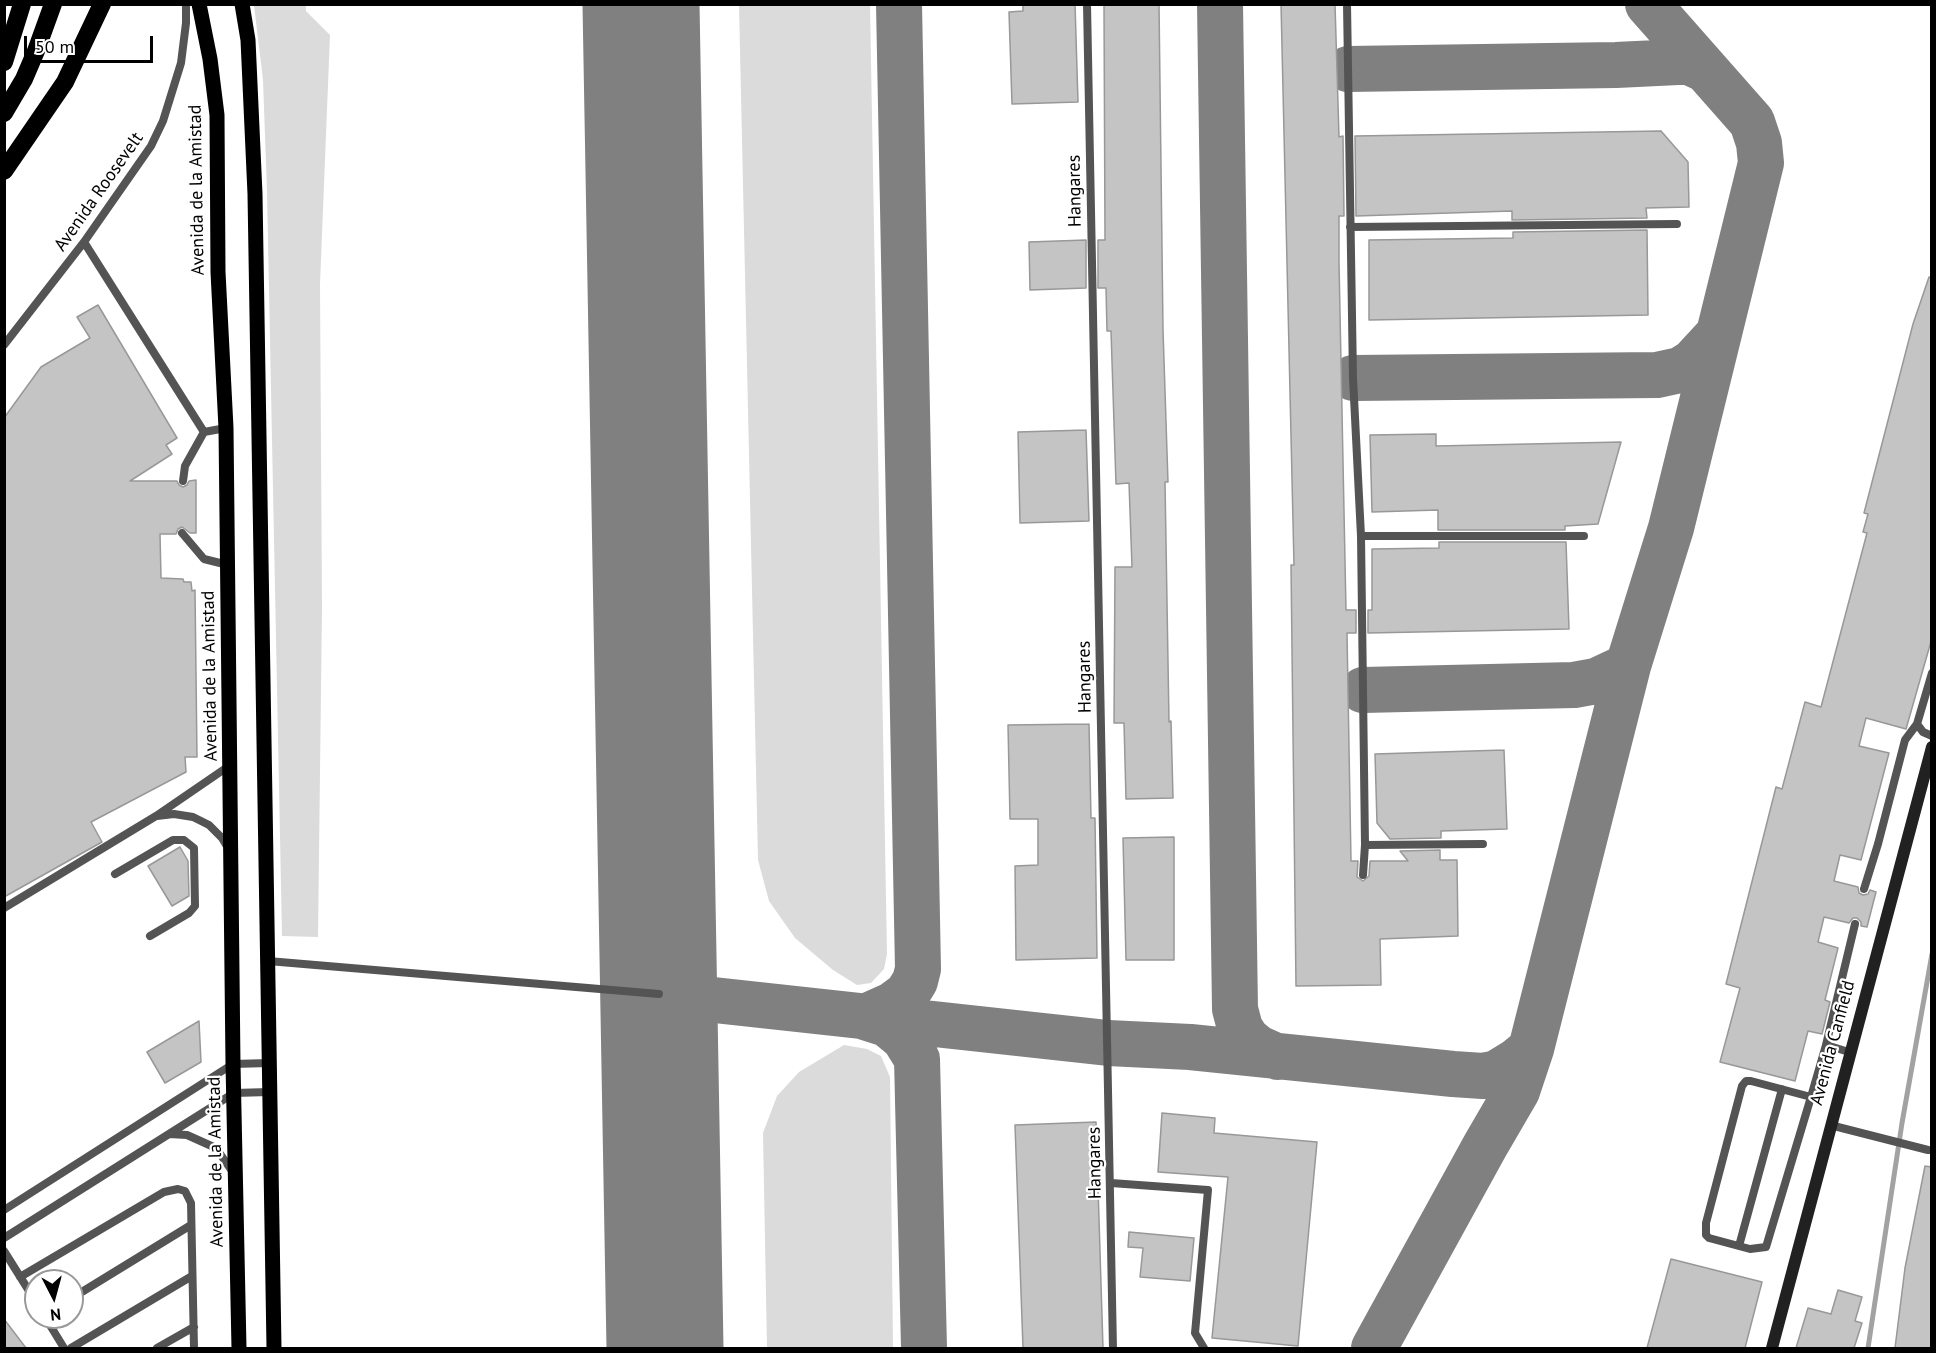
<!DOCTYPE html>
<style>
body{margin:0}
#map{position:relative;width:1936px;height:1353px;overflow:hidden;background:#fff;font-family:"PT Sans",sans-serif}
canvas{display:block}
.frame{position:absolute;inset:0;border:6px solid #000;pointer-events:none}
.north{position:absolute;left:24px;top:1269px;width:60px;height:60px;box-sizing:border-box;background:#fff;border:2px solid #999;border-radius:50%;rotate:174deg;font-size:16px;font-weight:700;line-height:24px;text-align:center;color:#000}
.north::after{content:'';display:block;margin:auto;width:21px;height:27px;background:#000;clip-path:polygon(50% 0,100% 100%,50% 72%,0 100%)}
.scale{position:absolute;left:24px;top:36px;width:129px;height:27px;box-sizing:border-box;border:3px solid #000;border-top:0;padding-left:8px;font-size:18px;line-height:21px;white-space:nowrap;color:#000;-webkit-text-stroke:4px #fff;paint-order:stroke}
</style>
<div id="map">
<canvas width="1936" height="1353"></canvas>
<div class="frame"></div>
<div class="north">N</div>
<div class="scale">50 m</div>
</div>
<script>
const ctx = document.querySelector('canvas').getContext('2d');
ctx.lineJoin = 'round';
function fillPath(path, color) { ctx.fillStyle = color; ctx.fill(path, 'evenodd'); }
const poly = rows => new Path2D(rows.map(r => 'M' + r).join(''));
function strokePath(path, color, width, dash) { ctx.strokeStyle = color; ctx.lineWidth = width; ctx.lineCap = dash ? 'butt' : 'round'; ctx.setLineDash(dash || []); ctx.stroke(path); }
function label(font, color, halo, rows, align = 'center') {
  ctx.font = font + ' "PT Sans",sans-serif'; ctx.lineWidth = 4.5; ctx.setLineDash([]); ctx.textBaseline = 'middle'; ctx.strokeStyle = halo; ctx.fillStyle = color; for (const [text, x, y, turn = 0] of rows) {
    ctx.save(); ctx.translate(x, y); ctx.rotate((+turn || 0) * Math.PI / 180); ctx.textAlign = isNaN(turn) ? turn : align; if (halo) ctx.strokeText(text, 0, 0); ctx.fillText(text, 0, 0); ctx.restore();
  }
}
const green = poly([
 [254,5,306,5,306,11,330,35,320,284,322,607,318,937,282,936,267,191,263,80],
 [739,5,870,5,887,954,884,969,871,983,857,985,833,970,795,938,769,901,758,860],
 [844,1045,867,1049,881,1056,890,1077,893,1348,767,1348,763,1133,777,1096,799,1072]
]);
const stream = poly([
 [1868,1348,1902,1123,1932,954]
]);
const taxiway = poly([
 [1220,4,1235,1009,1240,1028,1247,1039,1258,1048,1278,1057],
 [1348,69,1616,65,1678,62,1689,62,1704,69],
 [1353,378,1657,375,1680,370,1693,362,1718,335],
 [1363,690,1574,685,1596,681,1628,666],
 [659,994,1108,1043,1190,1047,1453,1074,1483,1076,1497,1073,1515,1062,1531,1049],
 [865,1017,892,1005,907,994,915,981,918,969,899,4],
 [865,1017,887,1024,904,1038,917,1059,924,1348],
 [1374,1348,1485,1146,1517,1091,1531,1049,1628,666,1671,528,1761,163,1759,143,1752,122,1648,4]
]);
const runway = poly([
 [641,4,665,1348]
]);
const building = poly([
 [1023,4,1075,4,1078,102,1012,104,1009,12,1023,11,1023,4],
 [1104,4,1159,4,1163,330,1168,482,1165,482,1169,722,1171,721,1173,798,1126,799,1124,723,1114,723,1115,567,1132,567,1129,483,1116,484,1111,331,1107,331,1106,288,1098,288,1098,240,1105,240,1104,4],
 [1281,4,1335,4,1339,137,1343,136,1344,216,1339,216,1339,263,1346,610,1356,610,1356,633,1347,633,1351,861,1358,861,1357,877,1363,881,1369,876,1370,861,1408,861,1400,851,1440,850,1440,860,1457,860,1458,936,1380,939,1381,985,1296,986,1291,565,1294,565,1281,4],
 [1661,131,1688,162,1689,207,1646,208,1647,218,1512,220,1512,211,1356,216,1355,136,1661,131],
 [1647,230,1648,315,1369,320,1369,240,1513,238,1513,232,1647,230],
 [1086,240,1086,288,1030,290,1029,242,1086,240],
 [1929,277,1932,278,1932,638,1906,729,1866,718,1859,746,1889,753,1861,860,1840,855,1834,881,1858,887,1859,893,1863,895,1868,894,1870,890,1876,892,1867,927,1861,926,1861,922,1857,918,1853,918,1849,923,1824,917,1818,942,1838,948,1825,1000,1830,1002,1822,1034,1808,1031,1795,1081,1720,1062,1740,988,1726,984,1776,787,1782,789,1805,702,1821,707,1867,533,1863,532,1868,514,1864,513,1913,324,1929,277],
 [98,305,177,438,166,445,172,454,130,481,177,481,179,485,183,487,187,485,189,481,196,480,196,533,190,533,182,527,178,529,176,534,160,534,161,578,183,579,184,582,191,582,192,591,195,590,197,757,185,757,186,772,91,822,102,842,4,897,4,418,41,367,90,338,77,317,98,305],
 [1086,430,1089,521,1020,523,1018,432,1086,430],
 [1436,434,1436,446,1621,442,1598,524,1565,526,1565,530,1438,530,1438,510,1372,512,1370,435,1436,434],
 [1439,542,1566,542,1569,629,1368,633,1368,610,1372,610,1372,549,1439,548,1439,542],
 [1089,724,1091,818,1095,818,1097,958,1016,960,1015,866,1038,865,1038,819,1010,819,1008,725,1089,724],
 [1504,750,1507,829,1441,831,1441,838,1390,839,1377,823,1375,754,1504,750],
 [1174,837,1174,960,1126,960,1123,838,1174,837],
 [180,847,188,861,189,896,172,906,148,866,180,847],
 [199,1021,201,1062,165,1083,147,1052,199,1021],
 [1162,1113,1215,1118,1214,1133,1317,1142,1298,1346,1212,1338,1228,1177,1158,1172,1162,1113],
 [1096,1122,1103,1348,1023,1348,1015,1125,1096,1122],
 [1925,1166,1932,1167,1932,1348,1895,1348,1905,1268,1925,1166],
 [1129,1232,1194,1238,1190,1281,1140,1277,1143,1248,1128,1247,1129,1232],
 [1671,1259,1762,1282,1745,1348,1647,1348,1671,1259],
 [1838,1290,1862,1297,1855,1321,1862,1323,1854,1348,1796,1348,1808,1308,1831,1314,1838,1290],
 [4,1319,26,1348,4,1348,4,1319]
]);
const lane = poly([
 [1087,4,1113,1348],
 [1347,4,1353,378,1361,536,1365,845,1363,875],
 [1350,227,1677,224],
 [84,242,204,432,185,466,183,481],
 [4,345,84,242,151,146,163,121,181,63,186,23,186,4],
 [204,432,226,428],
 [182,533,204,559,228,565],
 [1361,536,1584,536],
 [1917,724,1923,732,1932,736],
 [157,816,174,814,193,817,209,825,222,838,228,848],
 [1365,845,1483,844],
 [115,874,173,840,184,840,194,848,195,906,189,913,150,936],
 [1864,889,1878,844,1905,740,1917,724,1932,673],
 [4,908,156,816,229,766],
 [268,961,659,994],
 [1826,1045,1849,1052],
 [1811,1097,1751,1081,1746,1081,1742,1086,1706,1223,1706,1235,1709,1238,1750,1249,1766,1247,1811,1097,1826,1045,1855,924],
 [1830,1125,1928,1150],
 [169,1134,187,1135,216,1148,232,1171],
 [1111,1183,1208,1190,1195,1333,1204,1348],
 [4,1210,233,1064,269,1063],
 [4,1238,234,1093,269,1092],
 [1739,1246,1782,1089],
 [4,1251,36,1302],
 [20,1277,164,1192,178,1189,185,1191,191,1203,194,1348],
 [72,1298,191,1225],
 [45,1317,64,1348],
 [71,1348,192,1276],
 [157,1348,194,1327]
]);
const secondary = poly([
 [1772,1348,1932,747]
]);
const primary = poly([
 [199,4,210,59,217,115,218,272,226,428,233,1064,239,1348],
 [242,4,248,40,255,194,274,1348]
]);
const highway = poly([
 [4,62,22,4],
 [4,113,24,79,36,51,53,4],
 [4,171,65,82,102,4]
]);
const streetNames = [
 ["Avenida de la Amistad",197,190,-91],
 ["Hangares",1075,191,-91],
 ["Avenida Roosevelt",99,192,-55],
 ["Avenida de la Amistad",210,676,-91],
 ["Hangares",1085,677,-91],
 ["Avenida Canfield",1833,1043,-75],
 ["Avenida de la Amistad",216,1162,-91],
 ["Hangares",1095,1163,-91]
];
fillPath(green, '#dbdbdb');
strokePath(stream, '#a2a2a2', 5);
strokePath(taxiway, '#808080', 46);
strokePath(runway, '#808080', 117);
fillPath(building, '#c4c4c4');
strokePath(building, '#989898', 1.5);
strokePath(lane, '#545454', 8);
strokePath(secondary, '#212121', 12);
strokePath(primary, '#000', 15);
strokePath(highway, '#000', 18);
label('18px', '#000', '#fff', streetNames);
</script>
